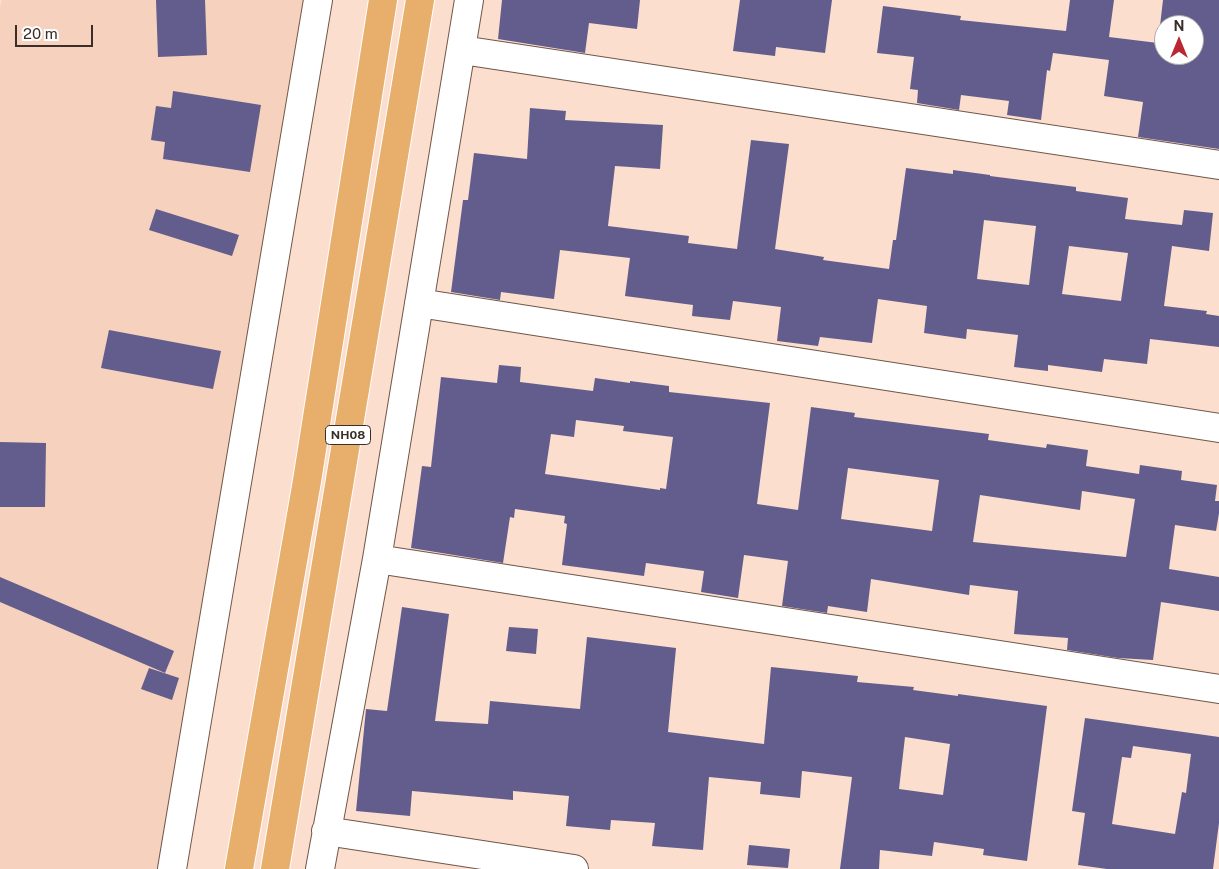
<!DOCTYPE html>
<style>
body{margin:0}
#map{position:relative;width:1219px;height:869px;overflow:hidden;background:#fbdece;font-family:"Public Sans",sans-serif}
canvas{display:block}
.north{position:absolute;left:1154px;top:15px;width:50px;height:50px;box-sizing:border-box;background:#fff;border:1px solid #b0aba9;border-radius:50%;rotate:0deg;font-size:14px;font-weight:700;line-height:20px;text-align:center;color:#392e28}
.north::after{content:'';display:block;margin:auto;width:18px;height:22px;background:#b92832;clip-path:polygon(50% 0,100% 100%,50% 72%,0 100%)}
.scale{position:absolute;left:15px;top:25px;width:78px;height:22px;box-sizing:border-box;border:2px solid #392e28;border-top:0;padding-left:6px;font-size:15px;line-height:18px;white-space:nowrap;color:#392e28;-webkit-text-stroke:4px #fff;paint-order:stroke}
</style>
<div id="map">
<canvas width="1219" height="869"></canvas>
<div class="north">N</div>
<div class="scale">20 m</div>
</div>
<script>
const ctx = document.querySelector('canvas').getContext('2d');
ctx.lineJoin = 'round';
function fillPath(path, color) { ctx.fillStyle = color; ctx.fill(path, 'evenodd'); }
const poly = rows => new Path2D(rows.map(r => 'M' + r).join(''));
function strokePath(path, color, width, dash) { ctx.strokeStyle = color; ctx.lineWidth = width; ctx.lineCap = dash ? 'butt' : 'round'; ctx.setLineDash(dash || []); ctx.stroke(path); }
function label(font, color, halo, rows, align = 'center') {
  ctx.font = font + ' "Public Sans",sans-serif'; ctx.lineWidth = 5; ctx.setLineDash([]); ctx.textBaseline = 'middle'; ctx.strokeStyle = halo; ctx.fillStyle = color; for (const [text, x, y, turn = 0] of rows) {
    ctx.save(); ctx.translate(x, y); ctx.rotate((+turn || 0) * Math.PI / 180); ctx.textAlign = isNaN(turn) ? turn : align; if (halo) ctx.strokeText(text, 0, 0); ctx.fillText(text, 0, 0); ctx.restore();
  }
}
const built = poly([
 [2,0,318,0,172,869,0,869,0,7]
]);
const building = poly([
 [156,0,205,0,207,55,158,57],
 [502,0,640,0,637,29,589,23,585,53,498,39],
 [740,0,832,0,825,53,776,47,775,56,733,51],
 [1070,0,1114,0,1109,37,1158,43,1163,0,1219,0,1219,149,1138,137,1143,102,1104,96,1109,60,1053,53,1050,71,1047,70,1041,120,1007,115,1009,101,961,95,959,110,917,103,918,90,910,89,914,57,877,53,883,6,961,16,960,20,1066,31],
 [1164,25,1194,25,1194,55,1164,55],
 [173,91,261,105,250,172,163,159,165,142,151,140,156,106,171,108],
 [530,108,566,111,565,120,663,125,660,169,615,166,608,226,689,236,688,243,737,249,751,140,789,144,775,249,824,257,823,260,889,269,893,240,896,240,906,168,953,174,953,170,990,175,990,176,1076,187,1076,191,1128,198,1125,219,1182,225,1184,210,1213,213,1209,251,1172,246,1164,306,1207,311,1206,314,1219,316,1219,347,1150,339,1147,364,1104,359,1102,372,1048,365,1048,371,1014,367,1018,335,967,329,966,339,924,333,927,306,878,299,872,343,820,337,818,346,777,341,781,307,733,301,730,320,692,316,693,305,625,296,630,258,560,250,554,299,501,292,500,300,451,292,463,200,468,200,474,153,527,159],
 [984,220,1036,226,1029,285,977,279],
 [1069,246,1128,253,1121,301,1062,294],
 [156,209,239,235,232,256,149,230],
 [109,330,221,351,213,389,101,368],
 [499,365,521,367,520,382,593,391,595,378,630,383,630,381,669,386,669,392,770,403,757,504,798,510,811,407,855,413,854,417,989,434,988,440,1046,448,1047,444,1088,450,1086,466,1139,474,1140,465,1182,471,1181,480,1217,485,1215,501,1219,501,1219,513,1216,531,1175,525,1169,569,1219,577,1219,611,1161,602,1153,660,1118,658,1067,650,1068,638,1014,634,1018,591,970,585,969,595,871,579,867,612,828,606,827,613,782,606,788,561,744,555,738,598,701,592,704,571,646,563,644,576,562,565,567,524,564,523,565,516,515,509,514,518,510,517,503,563,411,548,422,466,431,467,441,377,497,383],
 [576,420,624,426,623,431,673,437,666,489,660,488,660,490,545,474,551,434,574,437],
 [848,468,939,480,932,531,841,519],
 [1082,491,1135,499,1126,557,973,542,980,495,1080,510],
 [0,442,46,443,45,507,0,507],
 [0,577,174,651,165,673,0,602],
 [402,607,449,614,435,721,488,724,490,701,580,709,587,637,676,648,668,732,764,744,771,667,858,676,857,682,914,687,913,690,958,696,958,694,1047,706,1027,861,983,855,984,849,934,842,932,856,880,850,879,869,840,869,852,777,802,771,800,798,760,794,761,782,709,777,703,850,652,846,655,823,611,820,610,830,566,826,569,796,513,791,513,800,412,791,410,816,356,811,366,709,387,711],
 [905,737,950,744,943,795,899,789],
 [509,627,538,629,536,654,506,651],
 [149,668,179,678,172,700,141,689],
 [1085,718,1219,737,1219,823,1213,869,1107,869,1078,865,1085,813,1072,811],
 [1133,746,1191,754,1186,793,1182,792,1175,834,1112,824,1122,757,1131,758],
 [749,845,790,849,788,868,747,865]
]);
const street = poly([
 [462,50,1219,165],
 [419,303,1219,428],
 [377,559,1219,689],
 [326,831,574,869],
 [172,869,318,0],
 [320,869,377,559,469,0]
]);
const highway = poly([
 [239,869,307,481,383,0],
 [275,869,420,0]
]);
const shields = [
 [348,435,45]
];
const shieldNames = [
 ["NH08",348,435]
];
fillPath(built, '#f6d1bd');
fillPath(building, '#625d8c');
strokePath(street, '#705749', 30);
strokePath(highway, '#fff', 30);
strokePath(street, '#fff', 28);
strokePath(highway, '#e8af6c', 28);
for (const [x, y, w] of shields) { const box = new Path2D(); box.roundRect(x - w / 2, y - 9.5, w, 19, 4); ctx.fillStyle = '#fff'; ctx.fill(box); strokePath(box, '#392e28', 1); }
label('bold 12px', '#392e28', null, shieldNames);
</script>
